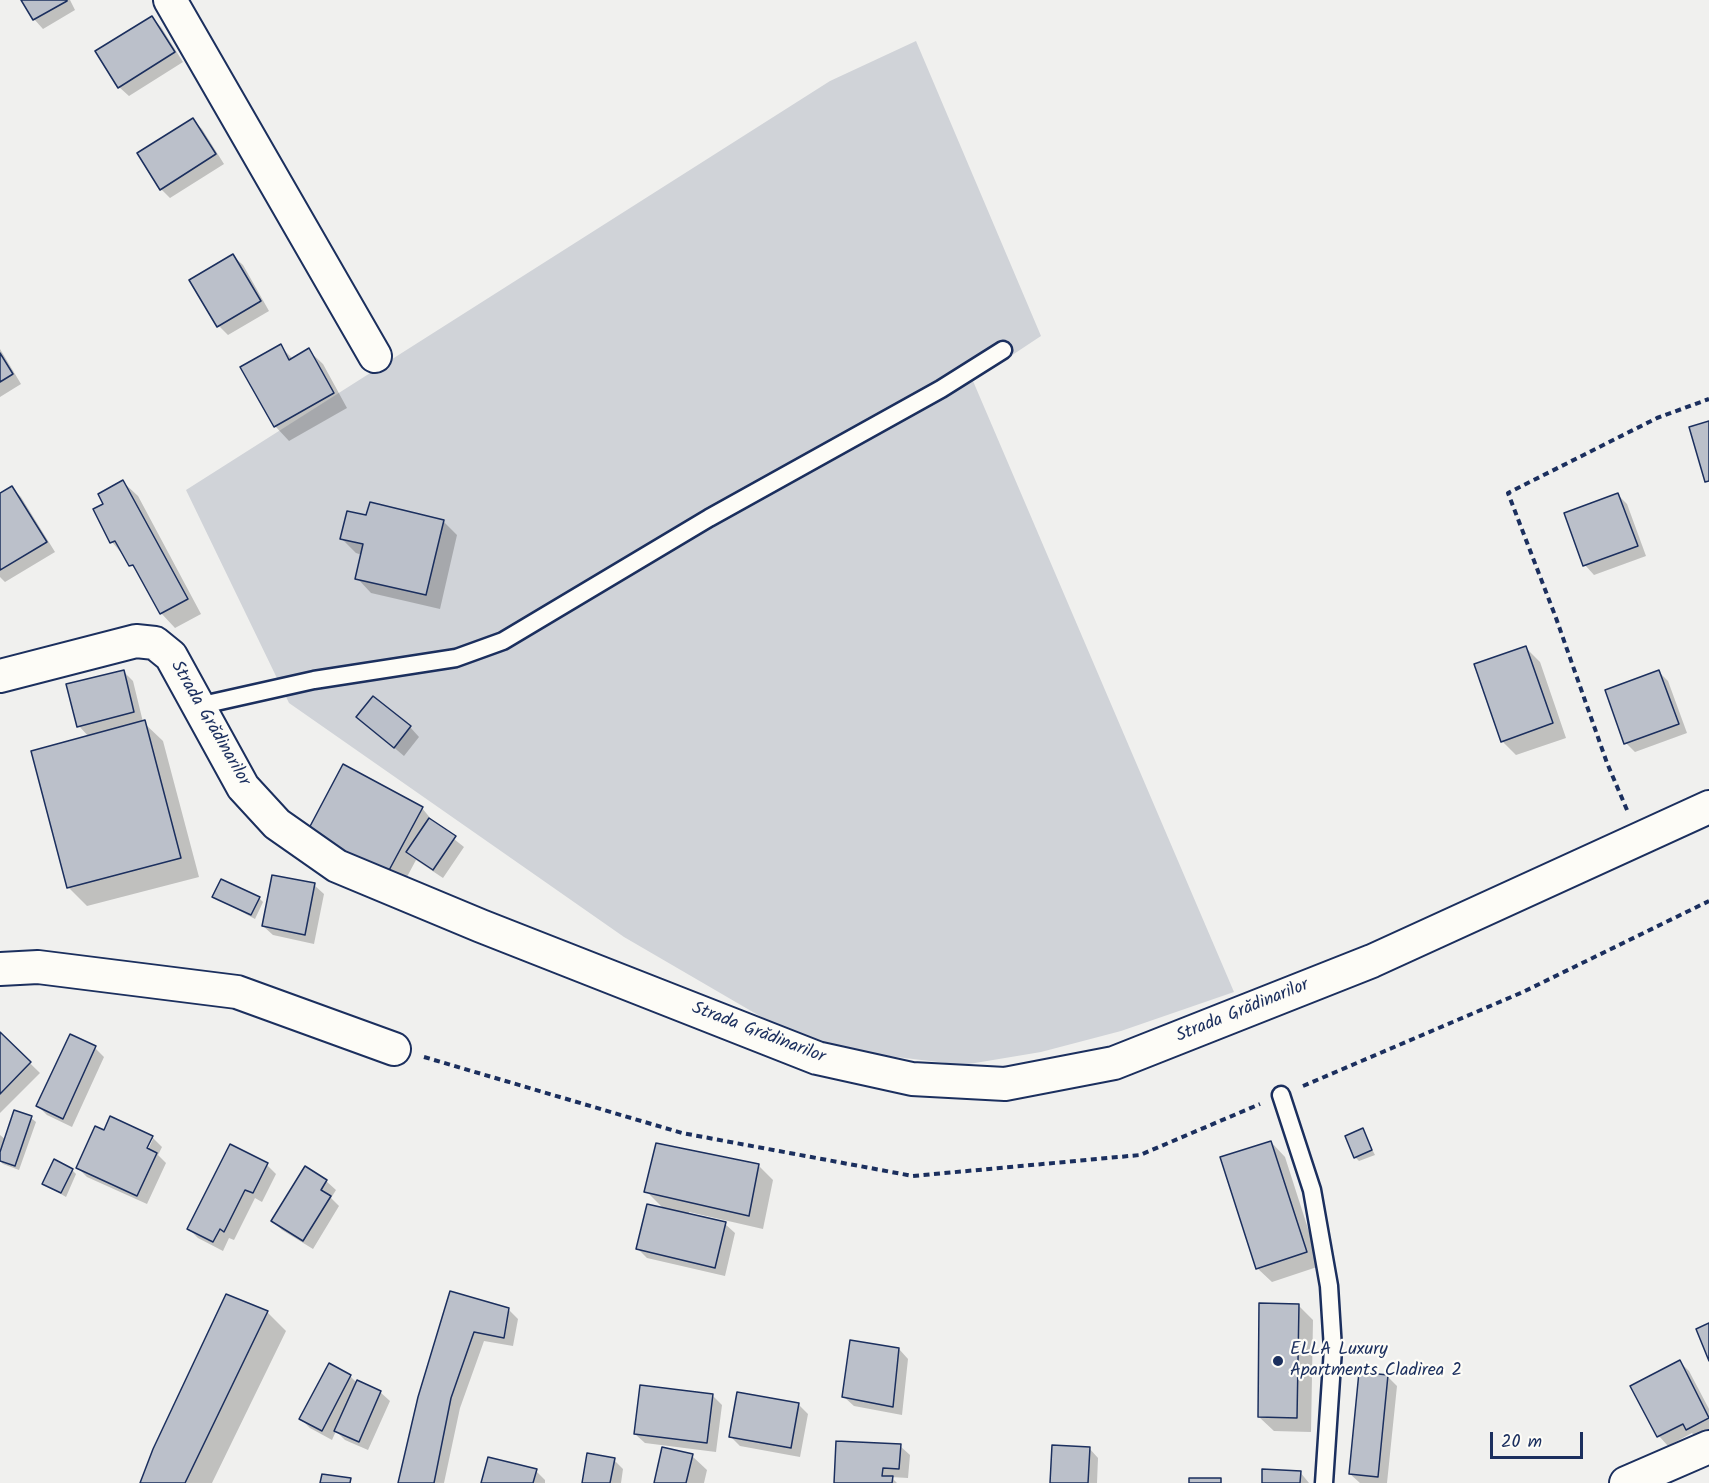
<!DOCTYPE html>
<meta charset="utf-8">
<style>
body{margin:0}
#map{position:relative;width:1709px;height:1483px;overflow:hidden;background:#f0f0ee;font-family:Kalam,sans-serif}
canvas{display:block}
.scale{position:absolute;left:1490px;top:1432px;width:93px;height:27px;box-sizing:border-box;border:3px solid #1b2f5e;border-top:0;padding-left:8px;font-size:18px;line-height:21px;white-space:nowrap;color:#1b2f5e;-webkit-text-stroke:4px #fdfcf7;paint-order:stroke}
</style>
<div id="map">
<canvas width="1709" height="1483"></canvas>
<div class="scale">20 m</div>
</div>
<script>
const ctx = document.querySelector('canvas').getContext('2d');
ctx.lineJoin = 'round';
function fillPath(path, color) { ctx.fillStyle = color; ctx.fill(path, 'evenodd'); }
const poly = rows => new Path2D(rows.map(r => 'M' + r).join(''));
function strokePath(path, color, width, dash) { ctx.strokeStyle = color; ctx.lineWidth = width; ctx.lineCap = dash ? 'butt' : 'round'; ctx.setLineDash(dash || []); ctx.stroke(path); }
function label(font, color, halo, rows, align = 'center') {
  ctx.font = font + ' Kalam,sans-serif'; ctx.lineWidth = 4.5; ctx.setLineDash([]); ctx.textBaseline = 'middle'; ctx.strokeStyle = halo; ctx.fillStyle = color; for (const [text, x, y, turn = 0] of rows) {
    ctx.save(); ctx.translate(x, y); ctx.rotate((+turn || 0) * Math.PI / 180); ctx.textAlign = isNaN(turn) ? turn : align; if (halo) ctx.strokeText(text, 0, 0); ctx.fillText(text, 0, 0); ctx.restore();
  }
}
const green = poly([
 [916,41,1041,336,973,381,1234,992,1121,1031,1041,1052,963,1065,813,1047,624,937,289,703,186,490,830,81]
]);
const shadow = poly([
 [23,0,70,0,75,10,43,29,34,19],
 [151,17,161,27,183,62,129,96,119,87],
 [193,120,202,129,224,164,170,198,161,189],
 [233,256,243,265,269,311,228,335,219,326],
 [280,346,293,359,308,350,323,364,347,408,289,441,275,426],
 [0,349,21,384,0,397],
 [123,482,138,496,201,614,175,628,161,613,141,576,112,542,105,504],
 [12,488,21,497,55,552,5,582,0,577,0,495],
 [1618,495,1627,504,1646,556,1594,575,1585,565],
 [367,517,443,521,457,535,440,609,371,593,357,578,362,555,356,553,342,539],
 [1526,648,1540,662,1566,738,1516,755,1502,741],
 [123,671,133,681,143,722,163,741,199,877,87,906,68,887,89,737,79,726],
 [1659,672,1668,681,1687,733,1635,752,1626,743],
 [358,717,410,727,419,737,404,756],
 [422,808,435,824,464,847,443,878,416,860,401,888,309,831],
 [314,885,324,894,314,944,273,935,263,926],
 [214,897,259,898,263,902,255,919],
 [0,1034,40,1073,0,1113],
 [95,1048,104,1057,72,1127,47,1115,38,1106],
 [31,1118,36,1122,19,1170,3,1164,0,1161,0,1135,6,1140],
 [111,1118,152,1137,162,1147,158,1155,166,1163,147,1204,87,1177,77,1167,105,1132],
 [150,1139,153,1139,145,1156,142,1154],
 [1362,1130,1375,1155,1359,1161,1355,1157],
 [1271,1142,1285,1157,1320,1266,1272,1282,1257,1268],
 [267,1165,276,1174,262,1202,255,1198,234,1240,229,1238,223,1251,198,1238,189,1229],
 [758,1165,773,1180,763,1229,689,1212,689,1215,725,1224,735,1233,725,1276,647,1258,638,1249,664,1209,646,1191],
 [72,1170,76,1174,66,1197,44,1184],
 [326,1181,336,1190,331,1198,339,1206,313,1249,282,1230,273,1221],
 [451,1293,508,1309,518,1319,513,1346,484,1341,460,1408,444,1483,399,1483],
 [1298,1305,1313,1320,1311,1432,1274,1431,1259,1417],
 [267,1312,286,1331,212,1483,142,1483],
 [899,1349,908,1359,902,1415,854,1406,844,1397],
 [1680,1362,1689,1371,1709,1409,1709,1432,1697,1439,1692,1433,1668,1446,1659,1436,1632,1386],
 [350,1376,357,1383,380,1392,390,1401,368,1450,345,1440,336,1431,332,1440,310,1428,300,1418],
 [1387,1376,1397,1386,1387,1483,1360,1483,1350,1474],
 [739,1394,799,1405,808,1414,800,1457,740,1446,730,1436],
 [713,1396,722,1405,716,1452,645,1443,635,1434],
 [900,1446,910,1455,908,1478,891,1477,897,1483,835,1483],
 [1089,1448,1098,1458,1097,1483,1051,1483],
 [692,1456,707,1470,704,1483,655,1483],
 [614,1460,623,1469,621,1483,583,1483],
 [536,1471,545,1480,545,1483,483,1483],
 [1300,1472,1309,1483,1263,1483]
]);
const building = poly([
 [21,0,67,0,67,1,33,20,21,0],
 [152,16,175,52,118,88,95,51,152,16],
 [193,118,216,154,160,190,137,153,193,118],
 [233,254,261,301,217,327,189,280,233,254],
 [281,344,289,360,309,348,334,393,274,427,240,367,281,344],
 [0,353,13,374,0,382,0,353],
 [1709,421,1709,481,1705,482,1689,427,1709,421],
 [123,480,188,599,160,614,133,565,129,566,115,541,110,543,93,509,103,504,98,494,123,480],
 [12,486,47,542,0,570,0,493,12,486],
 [1618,493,1638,546,1583,566,1564,513,1618,493],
 [370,502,444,520,426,595,355,579,363,544,340,539,347,511,366,515,370,502],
 [1526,646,1553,723,1501,742,1474,664,1526,646],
 [124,670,134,712,77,727,66,684,124,670],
 [1659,670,1679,724,1624,744,1605,690,1659,670],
 [373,696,411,726,394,748,356,717,373,696],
 [145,720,181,858,67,888,31,751,145,720],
 [343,764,423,807,387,874,307,832,343,764],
 [429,818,456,836,433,870,406,852,429,818],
 [272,875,315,883,305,935,262,926,272,875],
 [221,879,260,897,251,915,212,897,221,879],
 [0,1032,31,1062,0,1094,0,1032],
 [70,1034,96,1046,63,1119,36,1106,70,1034],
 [14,1110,32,1116,15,1166,0,1161,0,1152,14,1110],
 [110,1116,153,1136,147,1148,157,1153,137,1196,76,1168,95,1126,104,1130,110,1116],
 [1363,1128,1372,1150,1354,1158,1345,1136,1363,1128],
 [1271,1141,1307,1252,1256,1269,1220,1157,1271,1141],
 [656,1143,759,1164,749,1216,644,1192,656,1143],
 [230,1144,268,1163,253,1193,245,1190,224,1232,220,1229,213,1242,187,1229,230,1144],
 [54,1159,73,1169,61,1193,42,1184,54,1159],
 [305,1166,327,1180,321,1190,331,1196,303,1241,271,1221,305,1166],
 [647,1204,726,1222,715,1268,636,1249,647,1204],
 [450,1291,509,1308,504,1338,474,1332,451,1398,434,1483,398,1483,418,1397,450,1291],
 [226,1294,268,1311,185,1483,140,1483,153,1449,226,1294],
 [1259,1303,1299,1304,1297,1418,1258,1417,1259,1303],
 [1709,1323,1709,1361,1696,1329,1709,1323],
 [850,1340,899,1348,893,1407,842,1397,850,1340],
 [1680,1360,1709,1418,1686,1430,1683,1424,1657,1437,1630,1386,1680,1360],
 [329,1363,351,1375,322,1431,299,1419,329,1363],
 [1359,1372,1388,1375,1378,1477,1349,1474,1359,1372],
 [357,1380,381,1391,359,1442,334,1431,357,1380],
 [640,1385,713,1394,707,1443,634,1434,640,1385],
 [737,1392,799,1403,791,1448,729,1437,737,1392],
 [836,1441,901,1444,899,1469,883,1468,882,1476,893,1476,892,1483,834,1483,836,1441],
 [1052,1445,1090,1447,1088,1483,1050,1483,1052,1445],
 [662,1447,693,1454,686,1483,654,1483,662,1447],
 [587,1453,615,1458,610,1483,582,1483,587,1453],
 [488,1457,537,1469,533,1483,481,1483,488,1457],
 [1262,1469,1301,1471,1300,1483,1262,1483,1262,1469],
 [322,1474,351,1478,350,1483,320,1483,322,1474],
 [1189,1478,1221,1478,1221,1483,1189,1483,1189,1478]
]);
const path = poly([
 [1627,810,1607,763,1556,618,1508,493,1657,418,1709,399],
 [424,1057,682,1133,913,1176,1140,1155,1260,1104],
 [1303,1086,1523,992,1709,901]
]);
const lane = poly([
 [198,706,314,680,456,658,503,641,709,518,941,389,1003,350],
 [1281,1095,1312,1190,1329,1286,1333,1349,1324,1483]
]);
const street = poly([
 [170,0,375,356],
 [0,676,136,641,155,643,171,656,243,787,277,824,337,866,481,926,817,1058,912,1079,1005,1084,1114,1063,1372,961,1709,807],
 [0,969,38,967,237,992,394,1049],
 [1626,1483,1709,1447]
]);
const markers = [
 [1278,1361,6,"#1b2f5e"]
];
const streetNames = [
 ["Strada Grădinarilor",209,724,60],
 ["Strada Grădinarilor",1243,1012,-22],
 ["Strada Grădinarilor",758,1034,21]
];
const poiNames = [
 ["ELLA Luxury",1290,1351],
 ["Apartments Cladirea 2",1290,1372]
];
fillPath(green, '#d0d3d8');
fillPath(shadow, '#0003');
fillPath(building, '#bbc0ca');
strokePath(building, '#1b2f5e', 1.5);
strokePath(lane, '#1b2f5e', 21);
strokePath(street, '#1b2f5e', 36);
strokePath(path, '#1b2f5e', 4, [6, 4.5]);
strokePath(lane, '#fdfcf7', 16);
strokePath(street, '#fdfcf7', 32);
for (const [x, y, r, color] of markers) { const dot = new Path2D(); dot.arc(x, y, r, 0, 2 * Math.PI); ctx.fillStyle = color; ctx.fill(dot); strokePath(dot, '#fdfcf7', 2); }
label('18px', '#1b2f5e', '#fdfcf7', streetNames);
label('18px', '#1b2f5e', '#fdfcf7', poiNames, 'left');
</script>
